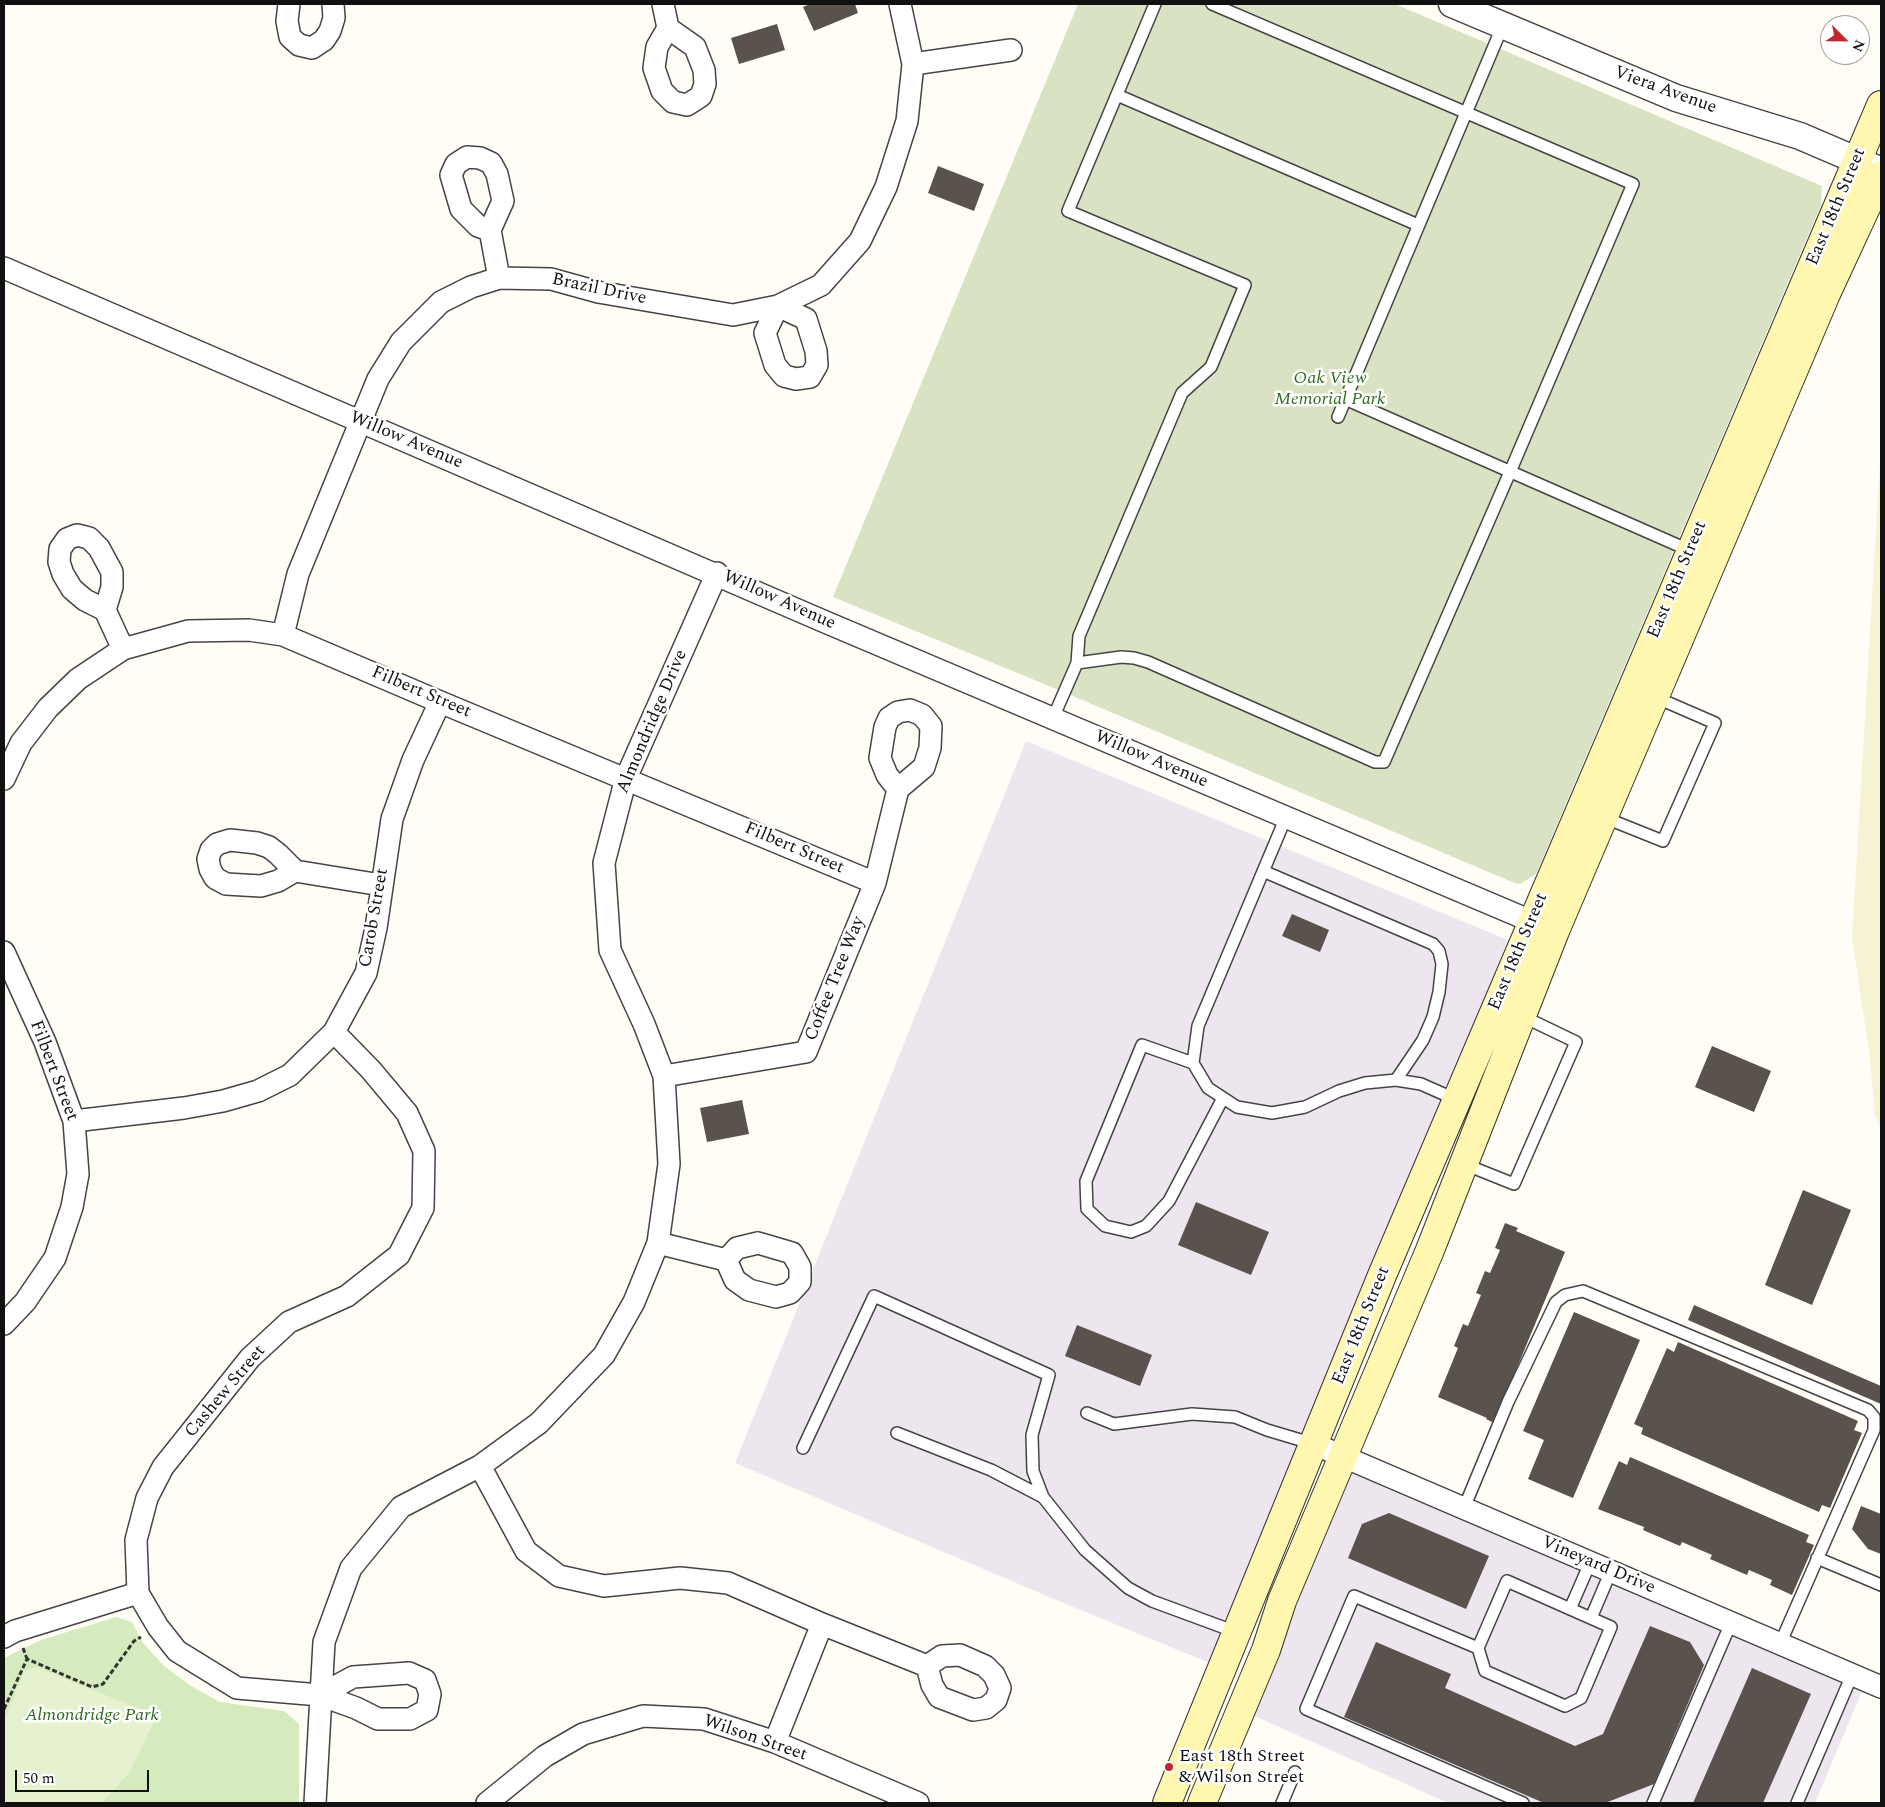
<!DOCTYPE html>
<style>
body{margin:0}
#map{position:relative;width:1885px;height:1807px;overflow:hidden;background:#fffdf5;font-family:Spectral,serif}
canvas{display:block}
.frame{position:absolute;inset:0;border:5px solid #111;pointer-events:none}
.north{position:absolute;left:1820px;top:15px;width:50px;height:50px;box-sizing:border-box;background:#fff;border:1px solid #a0a0a0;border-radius:50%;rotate:113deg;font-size:14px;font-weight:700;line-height:20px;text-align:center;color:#111}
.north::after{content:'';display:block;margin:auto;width:18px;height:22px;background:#c4262e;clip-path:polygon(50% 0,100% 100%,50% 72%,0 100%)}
.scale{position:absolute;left:15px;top:1770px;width:134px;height:22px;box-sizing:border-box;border:2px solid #111;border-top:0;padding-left:6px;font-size:15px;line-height:18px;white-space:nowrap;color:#111;-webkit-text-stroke:4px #fff;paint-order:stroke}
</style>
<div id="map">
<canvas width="1885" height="1807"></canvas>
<div class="frame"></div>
<div class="north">N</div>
<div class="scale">50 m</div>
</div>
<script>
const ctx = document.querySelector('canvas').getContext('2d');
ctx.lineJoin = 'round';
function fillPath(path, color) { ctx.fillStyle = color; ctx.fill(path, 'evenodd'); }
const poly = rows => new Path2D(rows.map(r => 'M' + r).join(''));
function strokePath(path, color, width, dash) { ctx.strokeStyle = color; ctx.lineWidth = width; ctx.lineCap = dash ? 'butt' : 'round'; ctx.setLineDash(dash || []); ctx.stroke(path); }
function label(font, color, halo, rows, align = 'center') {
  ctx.font = font + ' Spectral,serif'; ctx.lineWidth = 5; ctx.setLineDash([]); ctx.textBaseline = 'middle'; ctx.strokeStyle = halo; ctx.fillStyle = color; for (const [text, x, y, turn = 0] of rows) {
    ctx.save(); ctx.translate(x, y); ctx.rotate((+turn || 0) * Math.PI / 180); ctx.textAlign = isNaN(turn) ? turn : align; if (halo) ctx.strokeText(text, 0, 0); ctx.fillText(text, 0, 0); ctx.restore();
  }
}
const industrial = poly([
 [1026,741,1508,940,1212,1664,1049,1597,735,1463],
 [1346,1471,1862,1691,1815,1803,1448,1803,1248,1713]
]);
const farmland = poly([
 [1881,444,1881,1130,1875,1116,1870,1058,1852,938]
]);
const green = poly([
 [116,1617,132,1622,143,1643,164,1666,191,1686,220,1702,284,1711,299,1724,299,1803,4,1803,4,1658,41,1640]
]);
const cemetery = poly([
 [1078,4,1395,4,1822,186,1821,205,1536,874,1522,883,1517,884,1054,688,833,597]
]);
const pitch = poly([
 [36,1667,157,1716,129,1773,102,1803,4,1803,4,1721,24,1672]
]);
const building = poly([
 [810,4,855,4,858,13,814,31,803,7],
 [777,24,785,50,739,64,731,38],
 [938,166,984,184,974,211,928,193],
 [1292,914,1329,930,1320,952,1282,936],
 [1712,1046,1771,1071,1754,1112,1695,1087],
 [742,1100,749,1134,707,1142,700,1108],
 [1803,1190,1851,1210,1812,1305,1765,1285],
 [1196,1202,1269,1232,1251,1275,1178,1245],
 [1505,1223,1518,1228,1516,1231,1565,1252,1494,1423,1486,1419,1487,1418,1438,1397,1458,1348,1454,1346,1463,1324,1468,1326,1481,1295,1476,1293,1485,1271,1490,1273,1500,1250,1495,1248],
 [1694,1305,1881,1386,1881,1404,1688,1320],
 [1574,1312,1640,1340,1573,1498,1528,1479,1544,1440,1523,1431],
 [1077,1325,1152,1355,1140,1386,1065,1356],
 [1678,1342,1858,1421,1854,1430,1862,1433,1830,1508,1822,1505,1819,1512,1641,1434,1643,1428,1634,1424,1667,1348,1674,1352],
 [1630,1457,1809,1535,1806,1542,1814,1545,1792,1595,1770,1585,1772,1580,1749,1570,1747,1575,1710,1559,1712,1555,1682,1542,1680,1546,1643,1530,1644,1527,1598,1509,1619,1461,1627,1465],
 [1861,1506,1881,1514,1881,1554,1868,1549,1852,1529],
 [1389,1513,1489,1556,1466,1609,1348,1558,1362,1524],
 [1650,1626,1690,1642,1704,1665,1654,1784,1605,1803,1544,1803,1344,1717,1376,1642,1451,1674,1445,1688,1575,1746,1603,1734],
 [1752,1668,1811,1694,1763,1803,1693,1803]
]);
const path = poly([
 [23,1648,27,1659],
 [4,1709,27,1659,92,1687,103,1684,134,1641,141,1637]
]);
const service = poly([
 [1117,95,1418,225],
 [1345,399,1691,551],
 [1338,417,1503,25],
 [1077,663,1121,657,1134,658,1148,662,1375,762,1384,762,1510,472,1633,184,1212,4],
 [1053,718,1077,663,1079,636,1182,393,1211,367,1245,285,1068,211,1155,4],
 [1286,817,1198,1026,1193,1063,1208,1088,1237,1107,1272,1113,1305,1107,1339,1091,1365,1083,1396,1080,1421,1084,1457,1100],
 [1603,817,1663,841,1715,723,1655,697],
 [1263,871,1433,944,1439,951,1442,964,1439,992,1433,1017,1423,1040,1396,1080],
 [1193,1063,1142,1045,1086,1181,1087,1209,1105,1226,1131,1232,1146,1226,1169,1201,1223,1098],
 [1464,1164,1514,1184,1576,1042,1522,1016],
 [1087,1413,1114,1424,1192,1414,1235,1417,1267,1430,1314,1444],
 [897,1433,991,1470,1043,1497],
 [803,1448,874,1296,1049,1375,1032,1435,1033,1471,1043,1497,1085,1550,1128,1588,1152,1601,1236,1632],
 [1464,1508,1508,1402,1556,1302,1565,1295,1583,1291,1868,1410,1874,1417,1874,1430,1780,1644],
 [1817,1558,1881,1585],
 [1507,1581,1611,1627,1581,1698,1565,1706,1485,1671,1478,1648,1507,1581],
 [1570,1609,1590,1563],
 [1591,1618,1611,1571],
 [1478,1648,1354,1596,1306,1709,1523,1803],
 [1282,1803,1295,1772],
 [1653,1803,1731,1623],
 [1797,1803,1852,1675]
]);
const minor = poly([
 [289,4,287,21,290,37,299,45,312,48,324,40,330,31,334,18,333,4],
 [663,4,668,28,657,47,654,68,662,91,673,102,687,105,701,96,705,84,704,70,695,47,668,28],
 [913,64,1011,50],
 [490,230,478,226,461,209,451,175,456,164,467,157,480,158,491,163,497,174,503,201,490,230,499,278],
 [4,268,823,621,1545,927],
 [778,306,806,319,816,351,817,365,810,377,796,379,784,376,775,365,765,333,778,306],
 [105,610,112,587,112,572,99,548,89,538,77,535,67,539,60,549,59,562,63,574,72,589,85,600,105,610,123,649],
 [283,635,298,574,378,379,401,342,441,302,471,287,499,278,551,279,598,292,733,315,778,306,821,285,860,241,886,187,907,121,913,64,900,4],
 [4,779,21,743,48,708,78,679,123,649,188,631,249,630,283,635,440,702,875,883],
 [295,871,278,881,261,886,226,884,215,878,210,869,208,859,211,850,217,844,230,840,257,843,269,847,278,854,295,871,381,885],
 [4,952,45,1042,74,1121,78,1174,72,1207,55,1258,25,1302,4,1324],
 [664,1076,806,1052,875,883,898,789,924,767,930,748,931,726,922,715,910,710,898,712,889,718,885,727,880,758,887,775,898,789],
 [74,1121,184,1108,223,1101,258,1091,290,1075,334,1032,366,973,376,928,392,819,413,760,440,702],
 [658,1243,726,1260],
 [758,1243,792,1253,800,1267,800,1282,790,1293,776,1297,749,1290,735,1280,726,1260,737,1248,758,1243],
 [1314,1444,1881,1687],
 [480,1466,526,1551,559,1576,604,1586,680,1578,728,1583,822,1624,927,1666],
 [4,1637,15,1631,138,1593],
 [960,1655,985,1666,994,1675,1000,1688,996,1700,986,1708,973,1710,939,1697,932,1685,927,1666,942,1656,960,1655],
 [320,1695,353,1677,409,1673,425,1680,430,1694,427,1710,410,1719,378,1719,356,1708,320,1695,237,1688,177,1651,158,1627,138,1593,136,1540,147,1498,163,1467,250,1358,289,1322,347,1296,399,1255,423,1208,424,1151,407,1113,371,1070,334,1032],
 [775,1742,822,1624],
 [315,1803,324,1642,351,1568,401,1507,480,1466,539,1423,604,1355,634,1302,658,1243,669,1164,664,1076,644,1024,610,950,604,863,626,778,717,573],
 [487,1803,545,1756,583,1734,643,1716,704,1719,775,1742,918,1803]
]);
const tertiary = poly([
 [1452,4,1676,98,1800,136,1877,169]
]);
const secondary = poly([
 [1167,1803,1383,1273,1881,105],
 [1202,1803,1266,1650,1282,1601,1430,1250,1555,931,1826,294,1881,175]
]);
const markers = [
 [1169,1767,5,"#c4262e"]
];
const streetNames = [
 ["Viera Avenue",1665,91,20],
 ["East 18th Street",1837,207,-67],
 ["Brazil Drive",599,290,12],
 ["Willow Avenue",406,441,23],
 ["East 18th Street",1678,580,-67],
 ["Willow Avenue",779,601,24],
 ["Filbert Street",421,693,23],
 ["Almondridge Drive",653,722,-67],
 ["Willow Avenue",1151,760,23],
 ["Filbert Street",794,849,23],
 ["Carob Street",375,918,-80],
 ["East 18th Street",1519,952,-67],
 ["Coffee Tree Way",836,979,-68],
 ["Filbert Street",53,1071,69],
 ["East 18th Street",1362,1326,-68],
 ["Cashew Street",226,1392,-50],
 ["Vineyard Drive",1598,1566,23],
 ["Wilson Street",755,1739,19]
];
const parkNames = [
 ["Oak View",1330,379],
 ["Memorial Park",1330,400],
 ["Almondridge Park",92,1716]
];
const poiNames = [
 ["East 18th Street",1179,1757],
 ["& Wilson Street",1179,1778]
];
fillPath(industrial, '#eee6ef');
fillPath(farmland, '#f6f3d4');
fillPath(green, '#d5ebbd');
fillPath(cemetery, '#d9e3c4');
fillPath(pitch, '#e6f2cf');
fillPath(building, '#5a524d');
strokePath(service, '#444', 14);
strokePath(minor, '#444', 24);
strokePath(tertiary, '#444', 29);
strokePath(secondary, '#333', 30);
strokePath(path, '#333', 3, [5, 2.5]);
strokePath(service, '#fff', 11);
strokePath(minor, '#fff', 21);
strokePath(tertiary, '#fff', 26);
strokePath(secondary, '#fff6b0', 28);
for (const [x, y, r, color] of markers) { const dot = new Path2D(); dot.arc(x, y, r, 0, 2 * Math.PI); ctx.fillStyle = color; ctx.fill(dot); strokePath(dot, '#fff', 2); }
label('18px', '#111', '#fff', streetNames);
label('italic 18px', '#2f6b1f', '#fff', parkNames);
label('18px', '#111', '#fff', poiNames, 'left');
</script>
